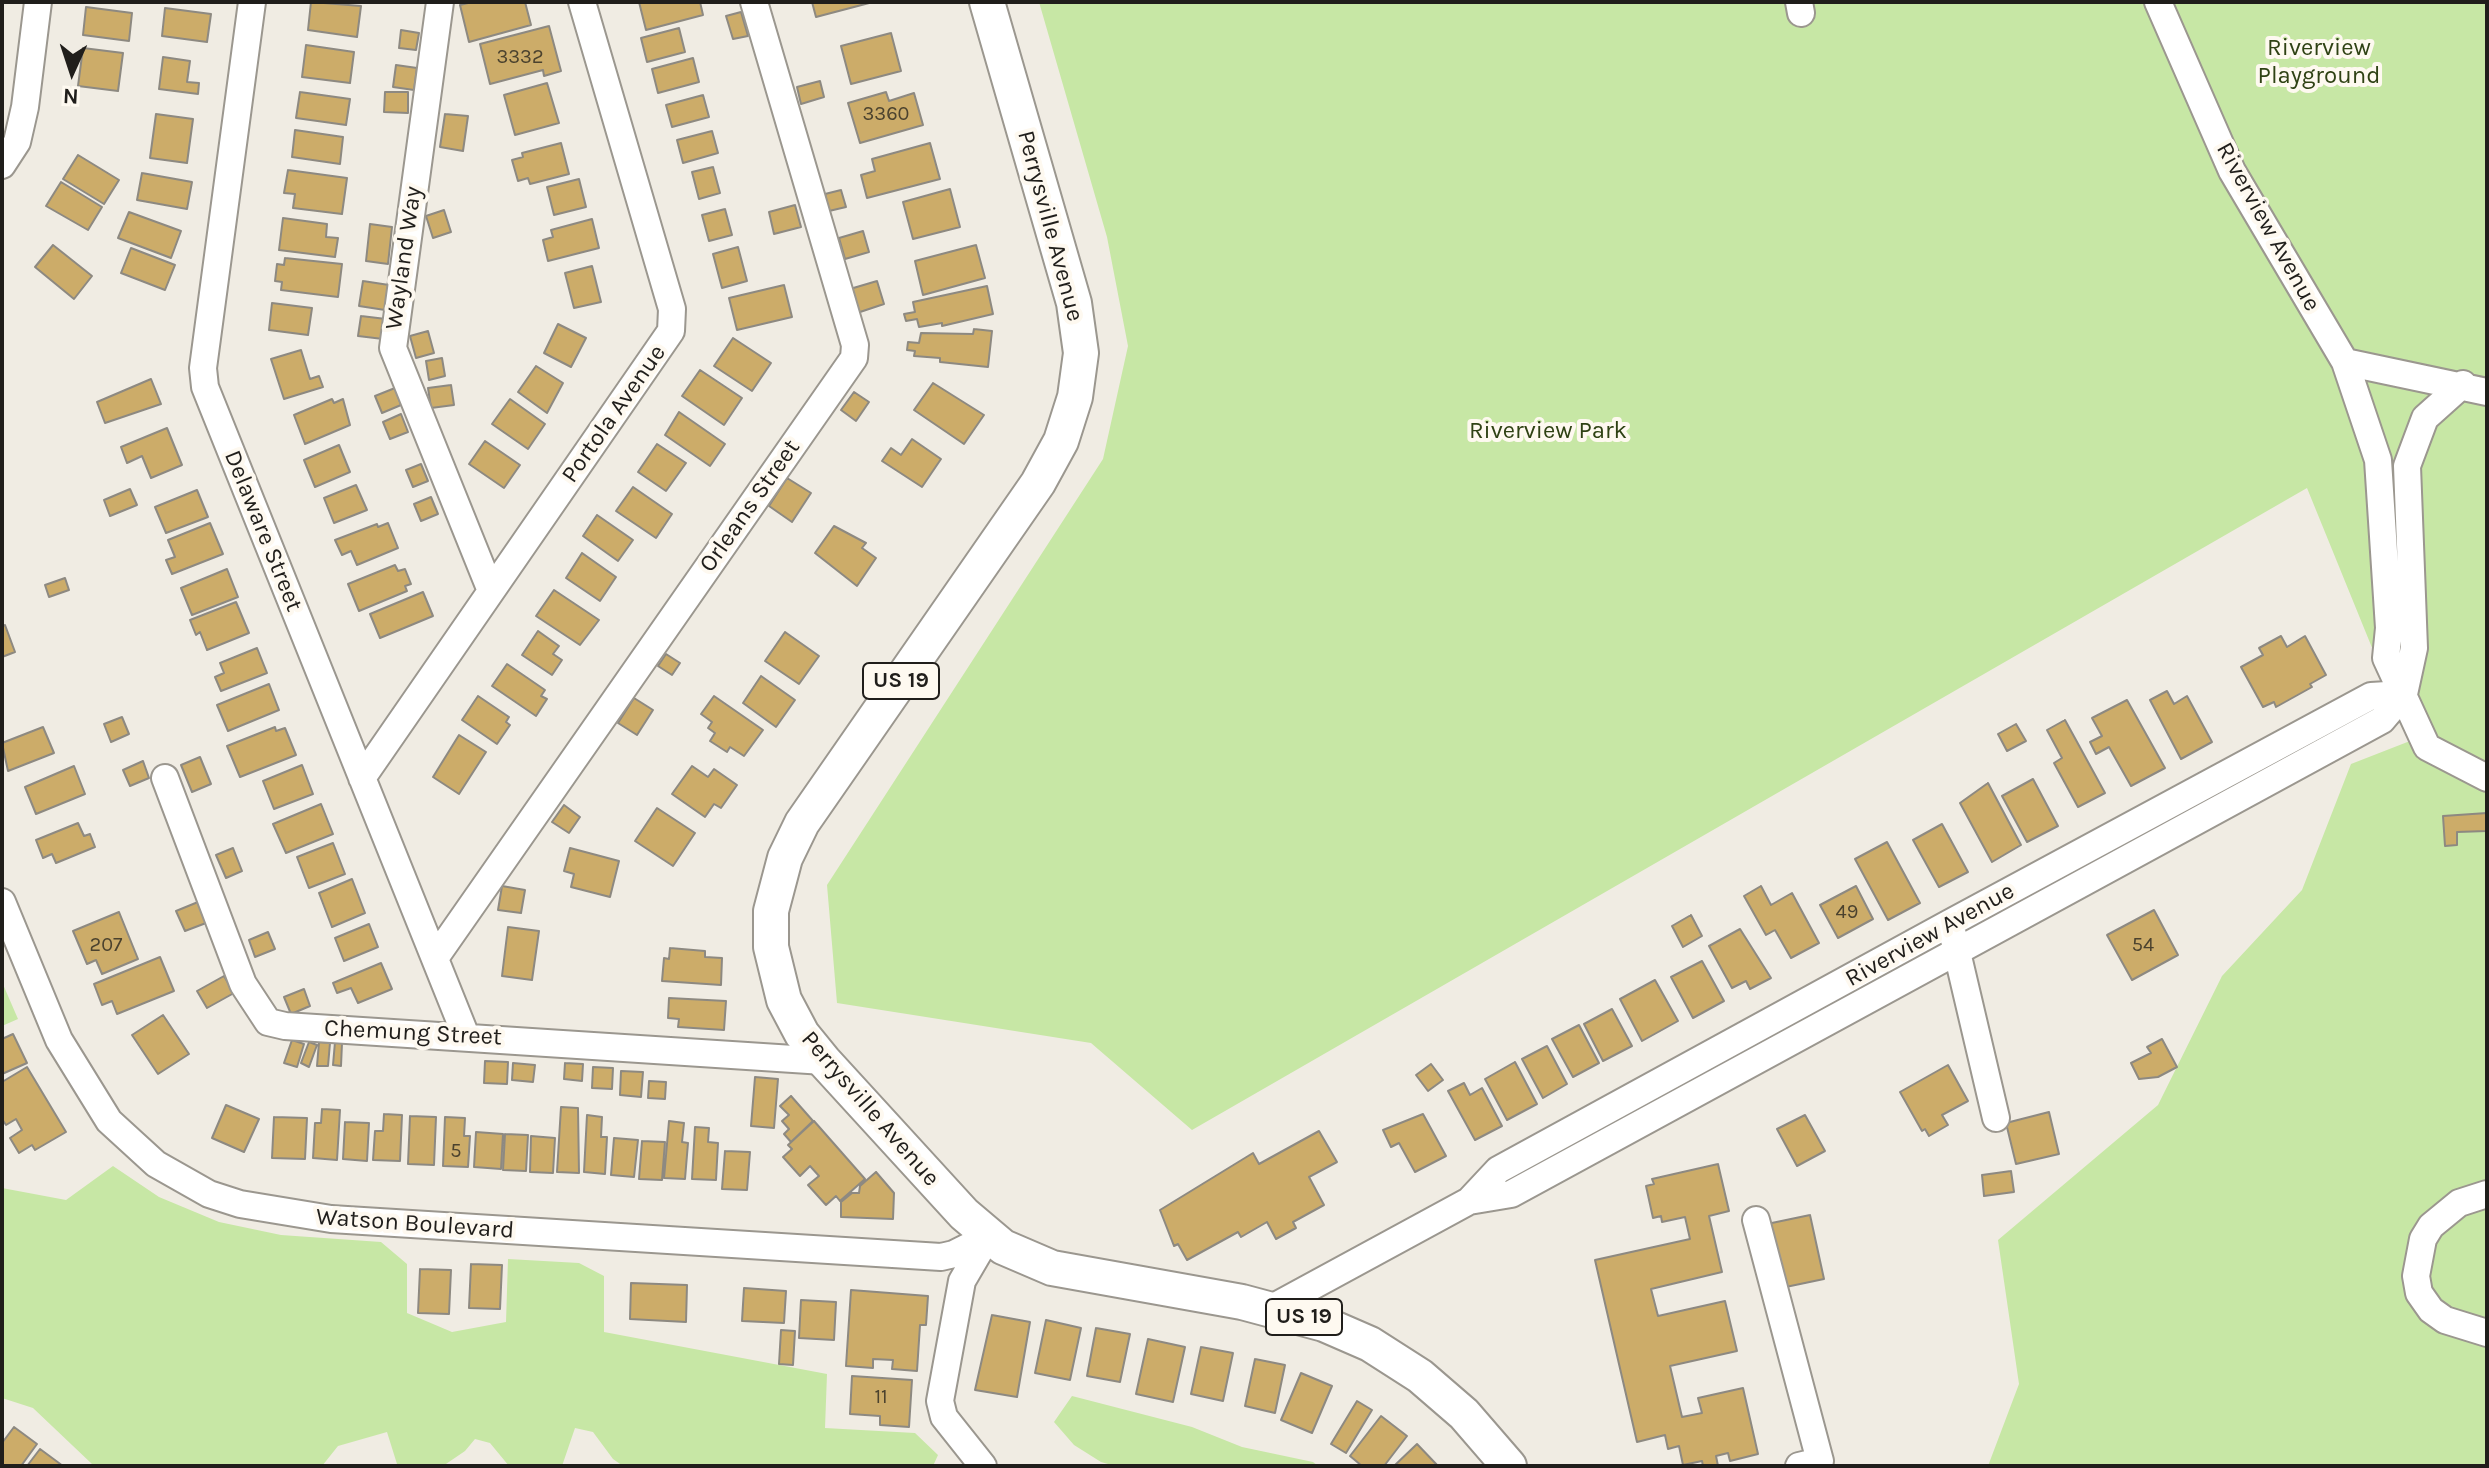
<!DOCTYPE html>
<style>
body{margin:0}
#map{position:relative;width:2489px;height:1468px;overflow:hidden;background:#f0ece3;font-family:Karla,sans-serif}
canvas{display:block}
.frame{position:absolute;inset:0;border:4px solid #201e1b;pointer-events:none}
.north{position:absolute;left:32px;top:32px;width:80px;height:80px;-webkit-text-stroke:6px #fef9f0;paint-order:stroke;rotate:183deg;font-size:22px;font-weight:700;line-height:32px;text-align:center;color:#201e1b}
.north::after{content:'';display:block;margin:auto;width:28px;height:36px;background:#201e1b;clip-path:polygon(50% 0,100% 100%,50% 72%,0 100%)}
</style>
<div id="map">
<canvas width="2489" height="1468"></canvas>
<div class="frame"></div>
<div class="north">N</div>
</div>
<script>
const ctx = document.querySelector('canvas').getContext('2d');
ctx.lineJoin = 'round';
function fillPath(path, color) { ctx.fillStyle = color; ctx.fill(path, 'evenodd'); }
const poly = rows => new Path2D(rows.map(r => 'M' + r).join(''));
function strokePath(path, color, width, dash) { ctx.strokeStyle = color; ctx.lineWidth = width; ctx.lineCap = dash ? 'butt' : 'round'; ctx.setLineDash(dash || []); ctx.stroke(path); }
function label(font, color, halo, rows, align = 'center') {
  ctx.font = font + ' Karla,sans-serif'; ctx.lineWidth = 8; ctx.setLineDash([]); ctx.textBaseline = 'middle'; ctx.strokeStyle = halo; ctx.fillStyle = color; for (const [text, x, y, turn = 0] of rows) {
    ctx.save(); ctx.translate(x, y); ctx.rotate((+turn || 0) * Math.PI / 180); ctx.textAlign = isNaN(turn) ? turn : align; if (halo) ctx.strokeText(text, 0, 0); ctx.fillText(text, 0, 0); ctx.restore();
  }
}
const green = poly([
 [1039,2,2487,2,2487,1466,1988,1466,2019,1384,1998,1240,2158,1105,2222,976,2302,890,2351,764,2410,741,2307,488,1192,1130,1091,1043,837,1003,827,885,1103,459,1128,346,1107,237],
 [2,982,18,1019,2,1026],
 [113,1166,159,1197,219,1222,281,1235,381,1242,407,1264,407,1313,452,1332,506,1322,508,1259,579,1263,604,1276,604,1332,827,1374,825,1428,915,1433,938,1455,933,1466,623,1466,613,1459,593,1432,575,1428,562,1466,509,1466,490,1443,475,1439,465,1451,443,1466,401,1466,397,1464,387,1432,338,1446,322,1466,92,1464,33,1408,2,1398,2,1188,66,1200],
 [1072,1396,1192,1427,1242,1447,1313,1462,1318,1466,1115,1466,1101,1462,1074,1445,1054,1422]
]);
const building = poly([
 [311,2,361,6,357,37,308,30,311,2],
 [472,2,525,2,531,25,469,42,460,5,472,2],
 [639,2,700,2,703,15,646,30,639,2],
 [812,2,873,2,816,17,812,2],
 [86,7,132,13,129,41,83,35,86,7],
 [165,8,211,14,207,42,162,36,165,8],
 [741,12,748,36,733,39,726,16,741,12],
 [549,26,561,71,544,76,543,70,490,84,480,44,549,26],
 [679,28,685,52,647,62,641,38,679,28],
 [401,30,419,33,416,50,399,48,401,30],
 [891,33,901,71,851,84,841,46,891,33],
 [306,45,354,52,350,83,302,77,306,45],
 [83,48,123,53,118,91,78,86,83,48],
 [163,57,190,61,187,82,199,83,198,94,159,89,163,57],
 [693,58,699,82,658,93,652,69,693,58],
 [396,65,417,68,414,90,393,87,396,65],
 [820,81,824,97,801,104,797,87,820,81],
 [547,83,559,123,515,135,504,95,547,83],
 [300,92,350,99,346,125,296,118,300,92],
 [385,92,408,92,408,113,384,112,385,92],
 [886,92,889,101,914,93,923,125,860,143,848,103,886,92],
 [703,95,709,117,672,127,666,105,703,95],
 [156,114,193,119,187,163,150,158,156,114],
 [445,114,468,116,463,151,440,147,445,114],
 [295,130,343,137,340,164,292,157,295,130],
 [712,131,718,153,683,163,677,140,712,131],
 [561,143,569,174,530,184,528,178,518,181,512,160,523,157,522,153,561,143],
 [930,143,940,179,867,198,861,175,875,171,872,159,930,143],
 [78,155,119,180,104,204,63,179,78,155],
 [713,167,720,193,699,199,692,172,713,167],
 [288,170,347,178,342,214,293,208,295,194,284,193,288,170],
 [142,173,192,182,187,209,137,200,142,173],
 [579,179,586,207,554,215,547,187,579,179],
 [61,182,102,207,88,230,46,206,61,182],
 [950,189,960,227,913,239,903,202,950,189],
 [841,190,846,207,829,211,825,194,841,190],
 [795,205,801,227,774,234,769,212,795,205],
 [725,209,732,235,709,241,702,215,725,209],
 [444,210,451,232,433,238,426,216,444,210],
 [129,212,181,231,171,258,118,238,129,212],
 [283,218,327,224,326,237,338,238,335,257,279,250,283,218],
 [592,219,599,248,548,261,543,240,553,237,551,230,592,219],
 [370,224,392,227,388,264,366,261,370,224],
 [863,231,869,252,845,259,839,238,863,231],
 [53,245,92,276,74,299,35,267,53,245],
 [976,245,985,278,923,295,915,261,976,245],
 [738,247,747,281,722,288,713,254,738,247],
 [131,248,175,265,165,290,121,273,131,248],
 [285,258,342,264,338,297,281,290,282,282,275,281,277,264,284,265,285,258],
 [592,266,601,302,574,308,565,273,592,266],
 [363,281,389,285,385,310,359,306,363,281],
 [877,281,884,304,857,313,850,289,877,281],
 [784,285,792,317,737,330,729,298,784,285],
 [987,286,993,314,942,326,942,323,919,327,917,319,906,321,904,314,915,312,913,302,987,286],
 [272,303,312,308,308,335,269,330,272,303],
 [361,316,386,319,383,339,358,336,361,316],
 [558,324,586,338,571,367,544,353,558,324],
 [974,329,992,331,988,367,940,362,940,358,914,356,915,351,907,350,908,342,919,343,921,333,973,334,974,329],
 [428,331,434,353,416,358,410,336,428,331],
 [733,338,771,363,752,391,714,366,733,338],
 [301,350,310,379,319,376,323,387,284,399,271,359,301,350],
 [442,358,445,376,429,380,426,361,442,358],
 [536,366,563,383,547,413,518,392,536,366],
 [700,370,742,398,724,425,682,396,700,370],
 [151,379,161,404,105,423,97,402,151,379],
 [933,383,984,415,964,444,914,410,933,383],
 [451,385,454,405,431,408,428,388,451,385],
 [395,388,401,405,382,413,375,396,395,388],
 [854,392,869,402,856,421,841,410,854,392],
 [332,399,334,403,343,399,350,425,305,444,294,415,332,399],
 [510,399,545,424,528,449,492,424,510,399],
 [679,412,725,444,710,466,665,435,679,412],
 [401,414,408,432,390,439,383,422,401,414],
 [167,428,182,465,151,478,142,456,127,463,121,447,167,428],
 [912,439,941,459,922,487,882,461,891,448,901,455,912,439],
 [485,441,520,465,504,488,469,464,485,441],
 [657,444,686,463,666,491,638,472,657,444],
 [339,445,350,472,315,487,304,460,339,445],
 [421,464,428,481,413,487,406,470,421,464],
 [787,478,811,493,792,522,769,506,787,478],
 [356,485,367,510,334,523,324,498,356,485],
 [633,487,672,514,656,538,616,511,633,487],
 [130,489,137,505,110,516,104,500,130,489],
 [197,490,208,517,166,533,155,507,197,490],
 [431,497,438,514,421,521,414,504,431,497],
 [597,515,633,540,618,561,583,536,597,515],
 [210,523,223,554,172,574,166,560,175,557,168,540,210,523],
 [388,523,398,548,357,565,351,551,342,555,335,540,377,524,378,527,388,523],
 [834,526,866,543,862,548,876,558,857,586,815,553,834,526],
 [582,553,616,577,600,601,566,578,582,553],
 [395,565,398,571,405,569,411,584,405,586,407,591,359,611,348,584,395,565],
 [227,569,238,597,192,615,181,588,227,569],
 [65,578,69,590,49,597,45,585,65,578],
 [554,590,599,620,580,645,536,616,554,590],
 [423,592,433,616,380,638,370,614,423,592],
 [236,602,249,633,207,650,200,632,196,635,190,620,236,602],
 [5,625,15,652,2,657,2,626,5,625],
 [538,631,559,646,553,654,562,660,552,675,522,655,538,631],
 [785,632,819,656,799,684,765,661,785,632],
 [2281,636,2287,647,2305,636,2326,675,2310,684,2312,687,2276,707,2274,702,2263,707,2241,667,2263,655,2259,648,2281,636],
 [257,648,267,673,221,691,215,677,224,673,220,663,257,648],
 [666,654,680,663,672,675,658,666,666,654],
 [507,664,545,690,541,696,547,699,536,716,492,686,507,664],
 [761,676,795,700,776,727,743,703,761,676],
 [269,684,279,710,228,731,217,705,269,684],
 [2167,691,2174,704,2187,696,2212,742,2181,759,2150,700,2167,691],
 [478,696,509,717,506,722,510,725,497,744,462,720,478,696],
 [714,696,763,730,744,756,730,747,727,752,710,741,715,733,708,728,712,722,701,714,714,696],
 [634,698,653,710,637,735,618,723,634,698],
 [2127,700,2165,768,2131,786,2109,747,2096,754,2090,742,2102,736,2092,718,2127,700],
 [122,717,129,734,111,742,104,724,122,717],
 [2065,720,2105,793,2078,807,2054,763,2062,758,2047,730,2065,720],
 [2016,724,2026,741,2007,751,1998,734,2016,724],
 [43,727,54,753,8,771,2,743,43,727],
 [275,727,276,731,285,728,296,755,240,777,227,746,275,727],
 [459,735,486,752,459,794,433,777,459,735],
 [200,757,211,784,192,792,181,765,200,757],
 [143,761,149,778,130,786,123,770,143,761],
 [302,765,313,794,274,809,263,781,302,765],
 [74,766,85,794,36,814,25,787,74,766],
 [692,766,708,777,714,769,737,785,721,808,714,804,705,817,672,794,692,766],
 [2033,779,2058,826,2027,842,2002,796,2033,779],
 [1988,783,2021,845,1992,862,1960,803,1988,783],
 [321,804,333,834,286,853,273,824,321,804],
 [564,805,580,817,569,833,552,822,564,805],
 [657,808,695,833,673,866,635,841,657,808],
 [2487,813,2487,831,2457,832,2457,845,2445,846,2443,816,2487,813],
 [78,823,84,836,90,834,95,847,56,863,52,854,43,858,36,840,78,823],
 [1942,824,1968,872,1939,887,1913,840,1942,824],
 [1887,842,1920,903,1888,920,1855,859,1887,842],
 [333,843,345,874,309,888,297,857,333,843],
 [233,848,242,871,226,878,216,855,233,848],
 [570,848,619,861,610,897,571,887,574,874,564,871,570,848],
 [352,879,365,913,332,927,319,893,352,879],
 [502,886,525,890,521,913,498,910,502,886],
 [1761,886,1771,905,1792,893,1819,943,1791,958,1775,930,1766,935,1744,896,1761,886],
 [1856,886,1873,919,1838,938,1820,905,1856,886],
 [198,902,206,923,185,931,176,911,198,902],
 [2154,910,2178,955,2132,980,2107,935,2154,910],
 [119,912,138,959,102,974,96,960,87,964,73,931,119,912],
 [1691,915,1702,936,1683,947,1672,926,1691,915],
 [369,924,378,947,344,961,335,938,369,924],
 [508,927,539,931,532,980,502,976,508,927],
 [1740,929,1771,978,1750,989,1746,981,1732,988,1709,946,1740,929],
 [268,932,275,949,255,957,249,940,268,932],
 [670,948,705,951,705,957,722,958,721,985,662,981,664,958,669,959,670,948],
 [160,957,174,991,117,1014,112,1001,102,1005,94,984,160,957],
 [1702,961,1724,1001,1693,1018,1671,977,1702,961],
 [381,963,392,989,358,1003,351,988,337,993,333,983,381,963],
 [224,976,234,993,207,1008,197,991,224,976],
 [1655,980,1678,1021,1642,1041,1620,999,1655,980],
 [304,989,310,1006,291,1014,284,997,304,989],
 [669,998,726,1001,724,1030,678,1027,679,1019,668,1018,669,998],
 [1612,1009,1632,1046,1603,1061,1584,1024,1612,1009],
 [163,1015,189,1054,158,1074,132,1035,163,1015],
 [1579,1025,1599,1063,1573,1077,1552,1039,1579,1025],
 [13,1034,27,1063,2,1074,2,1039,13,1034],
 [2162,1039,2177,1067,2158,1077,2139,1079,2131,1063,2151,1053,2147,1047,2162,1039],
 [292,1040,304,1044,297,1067,284,1063,292,1040],
 [309,1042,317,1045,309,1067,301,1063,309,1042],
 [319,1042,330,1043,328,1066,317,1066,319,1042],
 [335,1042,342,1043,341,1066,333,1065,335,1042],
 [1547,1046,1567,1084,1543,1098,1522,1059,1547,1046],
 [485,1061,508,1062,507,1084,484,1083,485,1061],
 [1515,1062,1537,1104,1507,1120,1485,1079,1515,1062],
 [513,1063,535,1065,533,1082,512,1080,513,1063],
 [565,1063,583,1064,582,1081,564,1079,565,1063],
 [1431,1064,1443,1080,1428,1091,1416,1075,1431,1064],
 [1948,1065,1968,1101,1942,1115,1948,1125,1929,1136,1925,1129,1922,1131,1900,1092,1948,1065],
 [27,1067,66,1132,35,1150,32,1145,19,1153,10,1138,22,1130,16,1119,6,1125,2,1119,2,1082,27,1067],
 [593,1067,613,1068,612,1089,592,1088,593,1067],
 [621,1071,643,1072,641,1097,620,1095,621,1071],
 [755,1077,778,1079,774,1128,751,1126,755,1077],
 [649,1081,666,1082,665,1099,648,1098,649,1081],
 [1464,1083,1470,1095,1482,1088,1502,1126,1475,1140,1448,1091,1464,1083],
 [791,1096,813,1121,791,1142,784,1134,789,1129,782,1121,789,1115,780,1106,791,1096],
 [226,1105,259,1119,244,1152,212,1138,226,1105],
 [561,1107,578,1108,579,1173,557,1172,561,1107],
 [322,1109,340,1110,337,1160,313,1158,315,1123,321,1123,322,1109],
 [2049,1112,2059,1154,2016,1164,2006,1123,2049,1112],
 [384,1114,402,1115,400,1161,373,1160,375,1131,383,1131,384,1114],
 [1423,1114,1446,1156,1415,1172,1399,1143,1391,1147,1383,1130,1423,1114],
 [587,1115,602,1117,601,1137,607,1137,605,1174,584,1172,587,1115],
 [1805,1115,1825,1151,1797,1166,1777,1129,1805,1115],
 [410,1116,436,1117,434,1165,408,1164,410,1116],
 [274,1117,307,1118,305,1159,272,1158,274,1117],
 [445,1117,465,1118,464,1136,470,1136,468,1167,443,1166,445,1117],
 [669,1121,684,1123,682,1142,688,1143,685,1179,664,1178,669,1121],
 [814,1121,865,1179,840,1201,836,1196,826,1205,808,1185,819,1176,810,1166,800,1176,783,1157,792,1149,788,1145,814,1121],
 [345,1122,369,1123,367,1161,343,1159,345,1122],
 [695,1127,709,1128,708,1142,718,1143,716,1180,692,1179,695,1127],
 [1319,1131,1337,1162,1309,1177,1324,1205,1293,1222,1296,1228,1276,1239,1267,1222,1241,1237,1238,1232,1187,1260,1178,1244,1174,1246,1160,1210,1253,1153,1259,1164,1319,1131],
 [476,1132,503,1134,501,1169,474,1167,476,1132],
 [505,1134,528,1135,526,1171,503,1170,505,1134],
 [531,1136,555,1138,553,1173,530,1172,531,1136],
 [614,1138,638,1140,634,1177,611,1175,614,1138],
 [642,1141,665,1142,662,1180,639,1179,642,1141],
 [725,1151,750,1152,747,1190,722,1189,725,1151],
 [1718,1164,1729,1211,1709,1216,1722,1272,1651,1289,1658,1316,1725,1301,1737,1351,1670,1366,1682,1417,1702,1413,1698,1398,1743,1388,1758,1454,1730,1461,1728,1453,1716,1456,1718,1466,1703,1466,1702,1461,1683,1465,1679,1446,1668,1449,1665,1435,1637,1442,1595,1260,1690,1239,1685,1217,1662,1222,1661,1216,1653,1218,1646,1186,1654,1184,1652,1179,1718,1164],
 [2011,1171,2014,1192,1984,1196,1982,1175,2011,1171],
 [876,1172,894,1193,893,1219,841,1217,841,1202,852,1193,859,1193,860,1186,876,1172],
 [1810,1215,1824,1279,1781,1288,1767,1224,1810,1215],
 [471,1264,502,1265,500,1309,469,1308,471,1264],
 [420,1269,451,1270,449,1314,418,1313,420,1269],
 [631,1283,687,1285,686,1322,630,1319,631,1283],
 [744,1288,786,1291,784,1323,742,1321,744,1288],
 [851,1290,928,1296,926,1325,920,1325,917,1371,892,1369,893,1360,873,1359,873,1368,846,1366,851,1290],
 [801,1300,836,1302,834,1340,799,1338,801,1300],
 [992,1315,1030,1322,1017,1397,975,1390,992,1315],
 [1046,1320,1081,1328,1070,1380,1035,1373,1046,1320],
 [1096,1328,1130,1334,1120,1382,1087,1376,1096,1328],
 [781,1330,795,1331,793,1365,779,1364,781,1330],
 [1148,1339,1185,1347,1173,1402,1136,1394,1148,1339],
 [1201,1347,1233,1353,1223,1401,1191,1394,1201,1347],
 [1255,1359,1285,1365,1275,1413,1245,1406,1255,1359],
 [1301,1373,1332,1386,1312,1433,1281,1420,1301,1373],
 [852,1376,912,1380,909,1427,880,1425,880,1416,850,1414,852,1376],
 [1357,1401,1372,1410,1346,1453,1331,1444,1357,1401],
 [1381,1416,1407,1436,1384,1466,1362,1466,1350,1456,1381,1416],
 [14,1427,37,1444,21,1466,2,1466,2,1443,14,1427],
 [1417,1444,1438,1466,1394,1466,1417,1444],
 [40,1449,63,1466,27,1466,40,1449]
]);
const minor = poly([
 [252,2,203,368,205,387,466,1036],
 [440,2,393,348,491,591],
 [1799,2,1801,13],
 [2158,2,2232,171,2345,362,2487,392],
 [2,165,17,142,25,107,38,2],
 [2345,362,2378,460,2389,628,2386,658,2427,747,2487,778],
 [165,778,243,984,268,1022,285,1026,824,1061],
 [362,778,671,331,672,309,582,2],
 [2,902,59,1040,109,1121,156,1164,209,1194,240,1204,331,1219,941,1257,954,1254,988,1237],
 [1953,935,1996,1118],
 [435,958,854,358,855,345,754,2],
 [2487,1194,2459,1203,2431,1226,2423,1239,2416,1276,2419,1293,2431,1310,2445,1320,2487,1333],
 [1469,1201,1511,1194,2382,720,2404,694,2414,648,2407,466,2425,418,2463,384],
 [1756,1220,1820,1461,1799,1466],
 [1272,1308,1469,1201,1498,1170,1950,923,2371,696,2404,694],
 [983,1466,944,1417,940,1401,962,1281,986,1240]
]);
const major = poly([
 [987,2,1074,303,1081,353,1075,397,1061,441,1038,483,802,823,785,858,771,911,771,947,784,1000,802,1034,824,1061,964,1214,1003,1247,1052,1268,1242,1302,1324,1324,1370,1344,1420,1376,1464,1414,1509,1466]
]);
const numberNames = [
 ["3332",520,57],
 ["3360",886,114],
 ["49",1847,912],
 ["207",106,945],
 ["54",2143,945],
 ["5",456,1151],
 ["11",881,1397]
];
const shields = [
 [901,681,76],
 [1304,1317,76]
];
const shieldNames = [
 ["US 19",901,681],
 ["US 19",1304,1317]
];
const parkNames = [
 ["Riverview",2319,48],
 ["Playground",2319,76],
 ["Riverview Park",1548,431]
];
const streetNames = [
 ["Perrysville Avenue",1050,226,75],
 ["Riverview Avenue",2268,227,61],
 ["Wayland Way",404,258,-82],
 ["Portola Avenue",614,414,-55],
 ["Orleans Street",750,506,-55],
 ["Delaware Street",263,531,68],
 ["Riverview Avenue",1930,935,-29],
 ["Chemung Street",413,1033,3],
 ["Perrysville Avenue",870,1109,49],
 ["Watson Boulevard",415,1224,4]
];
fillPath(green, '#c7e7a5');
fillPath(building, '#ccac69');
strokePath(building, '#8d8981', 2);
strokePath(minor, '#9b978f', 30);
strokePath(major, '#9b978f', 38);
strokePath(minor, '#fff', 26);
strokePath(major, '#fff', 34);
label('20px', '#4b422e', null, numberNames);
for (const [x, y, w] of shields) { const box = new Path2D(); box.roundRect(x - w / 2, y - 18, w, 36, 6); ctx.fillStyle = '#fef9f0'; ctx.fill(box); strokePath(box, '#201e1b', 2); }
label('bold 22px', '#201e1b', null, shieldNames);
label('24px', '#2f4214', '#fef9f0', parkNames);
label('24px', '#201e1b', '#fef9f0', streetNames);
</script>
